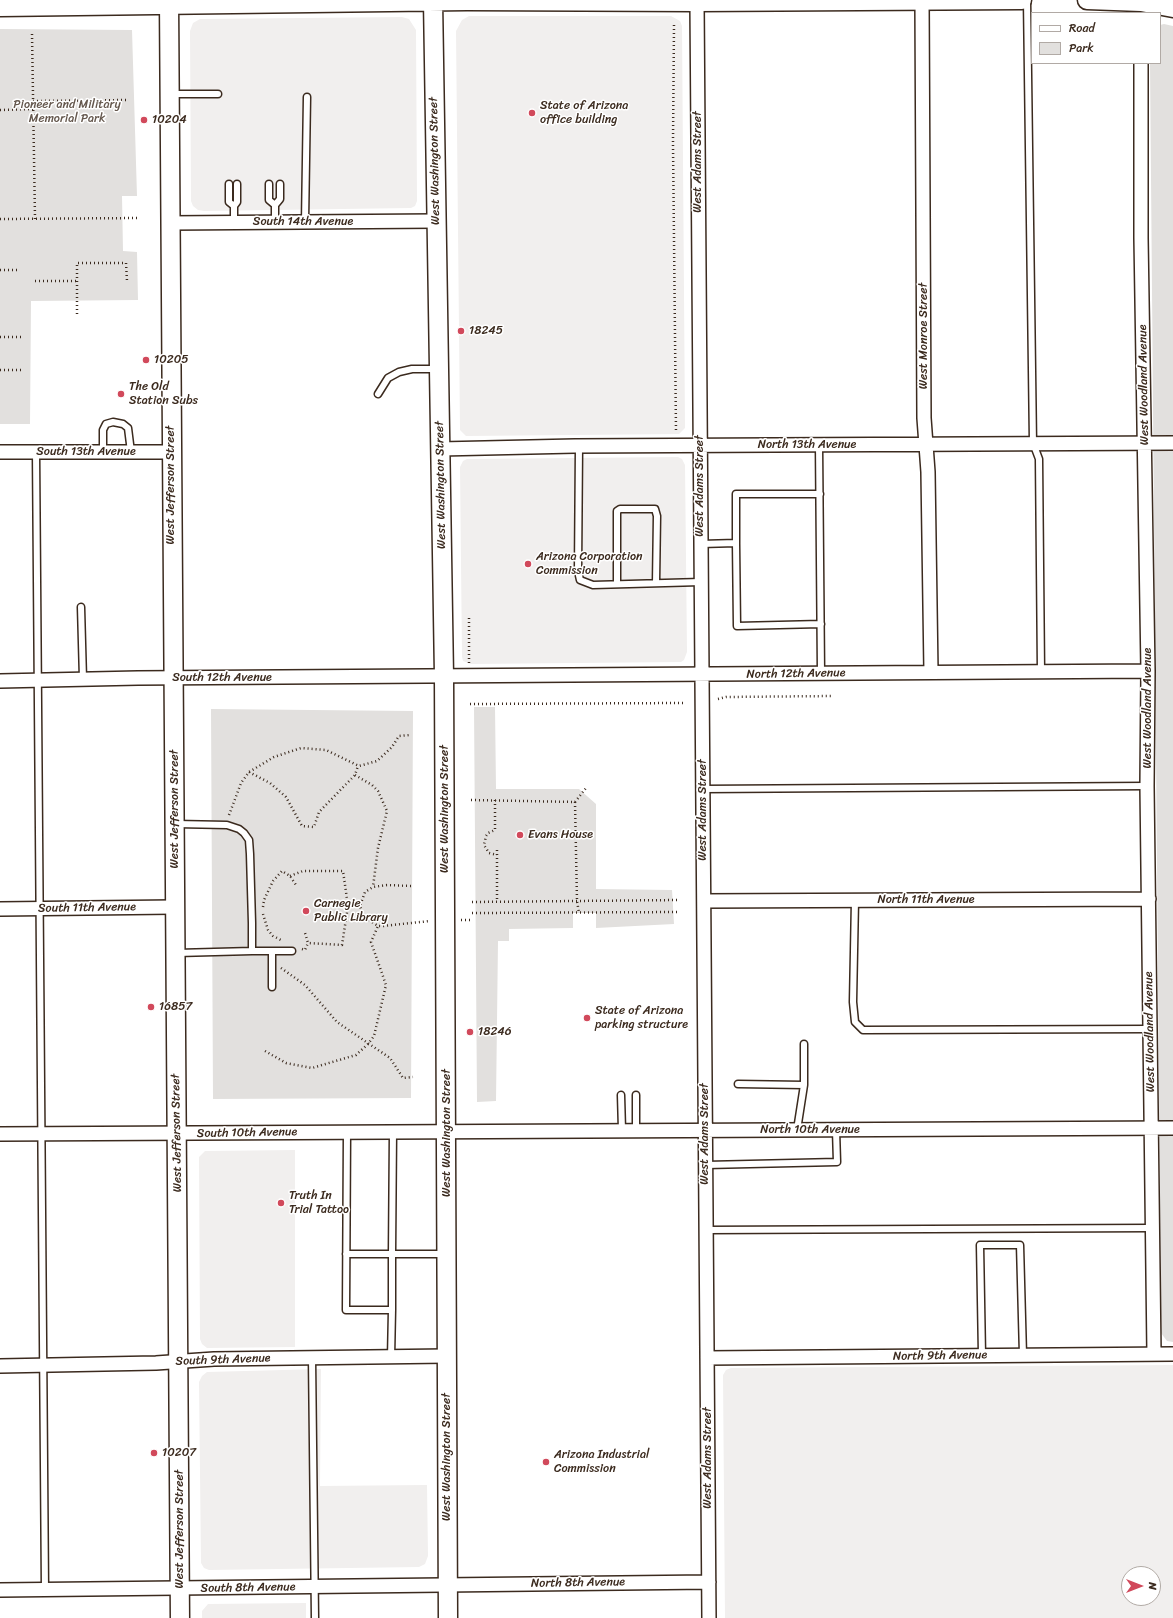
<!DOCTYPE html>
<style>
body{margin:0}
#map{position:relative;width:1173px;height:1618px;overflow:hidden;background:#fff;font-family:Sriracha,sans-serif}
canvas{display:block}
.legend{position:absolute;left:1031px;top:12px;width:130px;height:52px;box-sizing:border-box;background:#fff;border:1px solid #b1aaa5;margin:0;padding:5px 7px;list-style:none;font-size:12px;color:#3b2a1e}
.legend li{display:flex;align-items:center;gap:8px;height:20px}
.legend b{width:20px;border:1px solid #b1aaa5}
.north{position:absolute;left:1121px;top:1566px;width:40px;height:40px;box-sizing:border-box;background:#fff;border:1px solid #b1aaa5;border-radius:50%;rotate:90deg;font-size:11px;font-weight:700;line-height:16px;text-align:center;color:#3b2a1e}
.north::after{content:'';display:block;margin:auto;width:14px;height:18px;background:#d1495b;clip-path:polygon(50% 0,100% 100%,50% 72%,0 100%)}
</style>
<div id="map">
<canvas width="1173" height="1618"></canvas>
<ul class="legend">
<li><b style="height:5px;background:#fff"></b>Road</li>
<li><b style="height:11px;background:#e2e0de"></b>Park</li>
</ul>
<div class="north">N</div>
</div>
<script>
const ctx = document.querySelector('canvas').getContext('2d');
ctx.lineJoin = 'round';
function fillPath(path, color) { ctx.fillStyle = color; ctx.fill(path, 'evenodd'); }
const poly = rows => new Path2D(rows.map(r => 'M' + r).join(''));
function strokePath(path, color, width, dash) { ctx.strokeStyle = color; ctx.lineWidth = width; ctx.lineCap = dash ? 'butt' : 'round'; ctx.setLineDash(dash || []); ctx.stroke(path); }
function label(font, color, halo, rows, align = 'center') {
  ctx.font = font + ' Sriracha,sans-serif'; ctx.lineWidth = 3; ctx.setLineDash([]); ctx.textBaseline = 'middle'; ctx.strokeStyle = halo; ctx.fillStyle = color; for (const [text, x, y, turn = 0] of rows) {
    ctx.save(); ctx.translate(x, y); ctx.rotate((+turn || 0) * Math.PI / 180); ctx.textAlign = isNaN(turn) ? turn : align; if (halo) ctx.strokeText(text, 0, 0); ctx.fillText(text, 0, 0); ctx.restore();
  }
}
const built = poly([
 [469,16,671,16,680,21,682,26,685,428,679,434,466,436,460,430,456,31,462,20],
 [402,17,409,19,416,30,417,201,415,206,411,208,204,211,198,210,193,206,191,201,190,31,193,23,200,19],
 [678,457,682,459,685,465,687,652,684,660,681,662,471,664,463,661,462,657,460,467,463,461,467,459],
 [295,1150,295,1347,207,1348,202,1344,200,1339,199,1157,205,1151],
 [1173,1365,1173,1618,725,1618,723,1375,726,1370,731,1368],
 [1129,1574,1153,1574,1153,1598,1129,1598],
 [321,1369,320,1486,427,1485,428,1556,425,1564,419,1567,209,1570,204,1568,201,1563,199,1382,202,1376,207,1372],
 [306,1603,306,1618,202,1618,202,1611,208,1604]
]);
const green = poly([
 [1164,24,1173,26,1173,1342,1167,1341,1161,1333,1161,1324,1150,63,1160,63,1160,25],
 [0,29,132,30,137,196,122,196,123,251,137,252,138,300,31,301,30,424,0,424],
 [474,707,495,707,496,789,579,789,596,804,596,889,672,890,674,924,596,928,596,913,573,913,573,928,509,929,509,941,498,941,496,1101,477,1102],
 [211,709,413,711,411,1098,213,1099]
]);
const path = poly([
 [674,25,673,143,676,432],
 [32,34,35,219],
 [33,101,127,100],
 [0,110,33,109],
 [0,219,140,218],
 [0,270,20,270],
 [35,281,77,281],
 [77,314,77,263,126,263,127,281],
 [0,337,21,337],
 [0,370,23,370],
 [469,663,469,618],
 [718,699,726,697,833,696],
 [470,704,683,703],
 [249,772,270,783,286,797,302,826,314,827,319,812,355,775,358,766],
 [355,775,372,785,378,791,387,811,378,848,373,887],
 [471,800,575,802,586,788],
 [495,800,495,830,488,833,486,836,484,845,489,853,497,855],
 [575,802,577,901,579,913],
 [229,815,241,783,249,772,274,757,301,748,326,750,359,766,377,761,392,747,399,736,410,735],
 [497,850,497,901],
 [290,876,303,871,343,871,348,906,342,945,308,943],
 [411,886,387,885,373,887,365,892,360,906,363,916,378,926,383,926,430,921],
 [472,902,678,900],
 [341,906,360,906],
 [263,907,264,900,273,881,282,871,290,876,296,885],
 [472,913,679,912],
 [263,914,268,930,273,936,281,940],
 [461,920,472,920],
 [302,949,305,950,308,943,305,933],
 [281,968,305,985,337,1022,390,1058,403,1078,413,1077],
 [265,1051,286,1063,312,1068,356,1055,368,1044,374,1036,386,985,371,942,378,926]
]);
const lane = poly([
 [1027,0,1033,443,1039,459,1041,672],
 [171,94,218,94],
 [229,184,229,202,234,206],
 [269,184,269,200,275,205],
 [275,222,275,205,280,199,280,184],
 [305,222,307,97],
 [234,223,234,206,237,202,237,184],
 [378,394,388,378,399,372,412,369,438,369],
 [819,445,821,673],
 [579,446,578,571,580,580,593,585,701,582],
 [36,452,45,1590],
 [103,452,103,430,106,424,113,422,123,424,128,428,131,452],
 [736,543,736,494,820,494],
 [701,544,736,543,737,626,821,624],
 [617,584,617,511,620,509,655,509,657,516,656,583],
 [81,607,83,679],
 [703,789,1147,786],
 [176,824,227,825,239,829,244,833,249,840,250,854,252,923,252,951,177,953],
 [855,900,853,1002,855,1022,863,1030,1150,1029],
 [252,951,292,951],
 [272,987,272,951],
 [738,1084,804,1085,797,1130],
 [804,1085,804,1044],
 [621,1095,622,1130],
 [636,1095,636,1130],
 [347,1132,346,1310,392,1310,391,1358],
 [706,1165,837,1162,836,1130],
 [706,1230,1152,1228],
 [346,1254,392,1254,393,1131],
 [392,1310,392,1254,445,1254],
 [982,1355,980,1245,1020,1245,1023,1355],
 [312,1358,315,1618]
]);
const street = poly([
 [922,0,924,418,928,472,931,672],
 [697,2,709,1618],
 [1141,63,1141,238,1148,671,1147,786,1154,1354],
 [170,223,436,221],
 [440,449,575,446,1173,443],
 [0,452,171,452],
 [0,681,138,678,1148,671],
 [704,901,1149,899],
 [0,909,174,907],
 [0,1134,1173,1128],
 [707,1358,1173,1354],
 [0,1366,156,1363,214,1359,447,1356],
 [0,1590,709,1582]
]);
const secondary = poly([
 [169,0,180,1618],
 [433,0,444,676,448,1618],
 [1087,0,1141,2,1173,8],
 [0,7,467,1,697,2,1022,0]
]);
const markers = [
 [532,113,4,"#d1495b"],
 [144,120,4,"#d1495b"],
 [461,331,4,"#d1495b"],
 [146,360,4,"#d1495b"],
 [121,394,4,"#d1495b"],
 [528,564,4,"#d1495b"],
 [520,835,4,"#d1495b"],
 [306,911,4,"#d1495b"],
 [151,1007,4,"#d1495b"],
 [587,1018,4,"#d1495b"],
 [470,1032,4,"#d1495b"],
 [281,1203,4,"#d1495b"],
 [154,1453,4,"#d1495b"],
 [546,1462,4,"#d1495b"]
];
const parkNames = [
 ["Pioneer and Military",67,105],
 ["Memorial Park",67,119]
];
const poiNames = [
 ["State of Arizona",540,106],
 ["office building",540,120],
 ["10204",152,120],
 ["18245",469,331],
 ["10205",154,360],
 ["The Old",129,387],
 ["Station Subs",129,401],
 ["Arizona Corporation",536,557],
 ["Commission",536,571],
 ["Evans House",528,835],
 ["Carnegie",314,904],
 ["Public Library",314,918],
 ["16857",159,1007],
 ["State of Arizona",595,1011],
 ["parking structure",595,1025],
 ["18246",478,1032],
 ["Truth In",289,1196],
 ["Trial Tattoo",289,1210],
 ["10207",162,1453],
 ["Arizona Industrial",554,1455],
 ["Commission",554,1469]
];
const streetNames = [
 ["West Washington Street",435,161,-91],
 ["West Adams Street",698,162,-90],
 ["South 14th Avenue",303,222],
 ["West Monroe Street",924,336,-90],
 ["West Woodland Avenue",1144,385,-91],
 ["North 13th Avenue",807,445],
 ["South 13th Avenue",86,452],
 ["West Jefferson Street",171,485,-90],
 ["West Washington Street",441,485,-91],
 ["West Adams Street",700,486,-90],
 ["North 12th Avenue",796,674,-1],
 ["South 12th Avenue",222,678],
 ["West Woodland Avenue",1148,708,-90],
 ["West Jefferson Street",175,809,-90],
 ["West Washington Street",445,809,-90],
 ["West Adams Street",703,810,-90],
 ["North 11th Avenue",926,900],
 ["South 11th Avenue",87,908,-1],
 ["West Woodland Avenue",1150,1032,-91],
 ["North 10th Avenue",810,1130],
 ["West Jefferson Street",177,1133,-91],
 ["South 10th Avenue",247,1133,-1],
 ["West Washington Street",447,1133,-90],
 ["West Adams Street",705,1134,-90],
 ["North 9th Avenue",940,1356,-1],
 ["South 9th Avenue",223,1360,-2],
 ["West Washington Street",447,1457,-90],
 ["West Adams Street",708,1458,-90],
 ["West Jefferson Street",180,1529,-90],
 ["North 8th Avenue",578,1583,-1],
 ["South 8th Avenue",248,1588,-1]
];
fillPath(built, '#f1efee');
fillPath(green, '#e2e0de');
strokePath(lane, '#3b2a1e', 9);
strokePath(street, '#3b2a1e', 16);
strokePath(secondary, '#3b2a1e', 21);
strokePath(path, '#3b2a1e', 2.5, [1, 3]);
strokePath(lane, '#fff', 6);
strokePath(street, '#fff', 13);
strokePath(secondary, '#fff', 18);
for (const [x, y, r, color] of markers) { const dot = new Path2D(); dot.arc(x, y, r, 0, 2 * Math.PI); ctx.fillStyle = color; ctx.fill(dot); strokePath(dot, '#fff', 1.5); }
label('12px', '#65584e', '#fff', parkNames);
label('12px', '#3b2a1e', '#fff', poiNames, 'left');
label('12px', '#3b2a1e', '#fff', streetNames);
</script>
